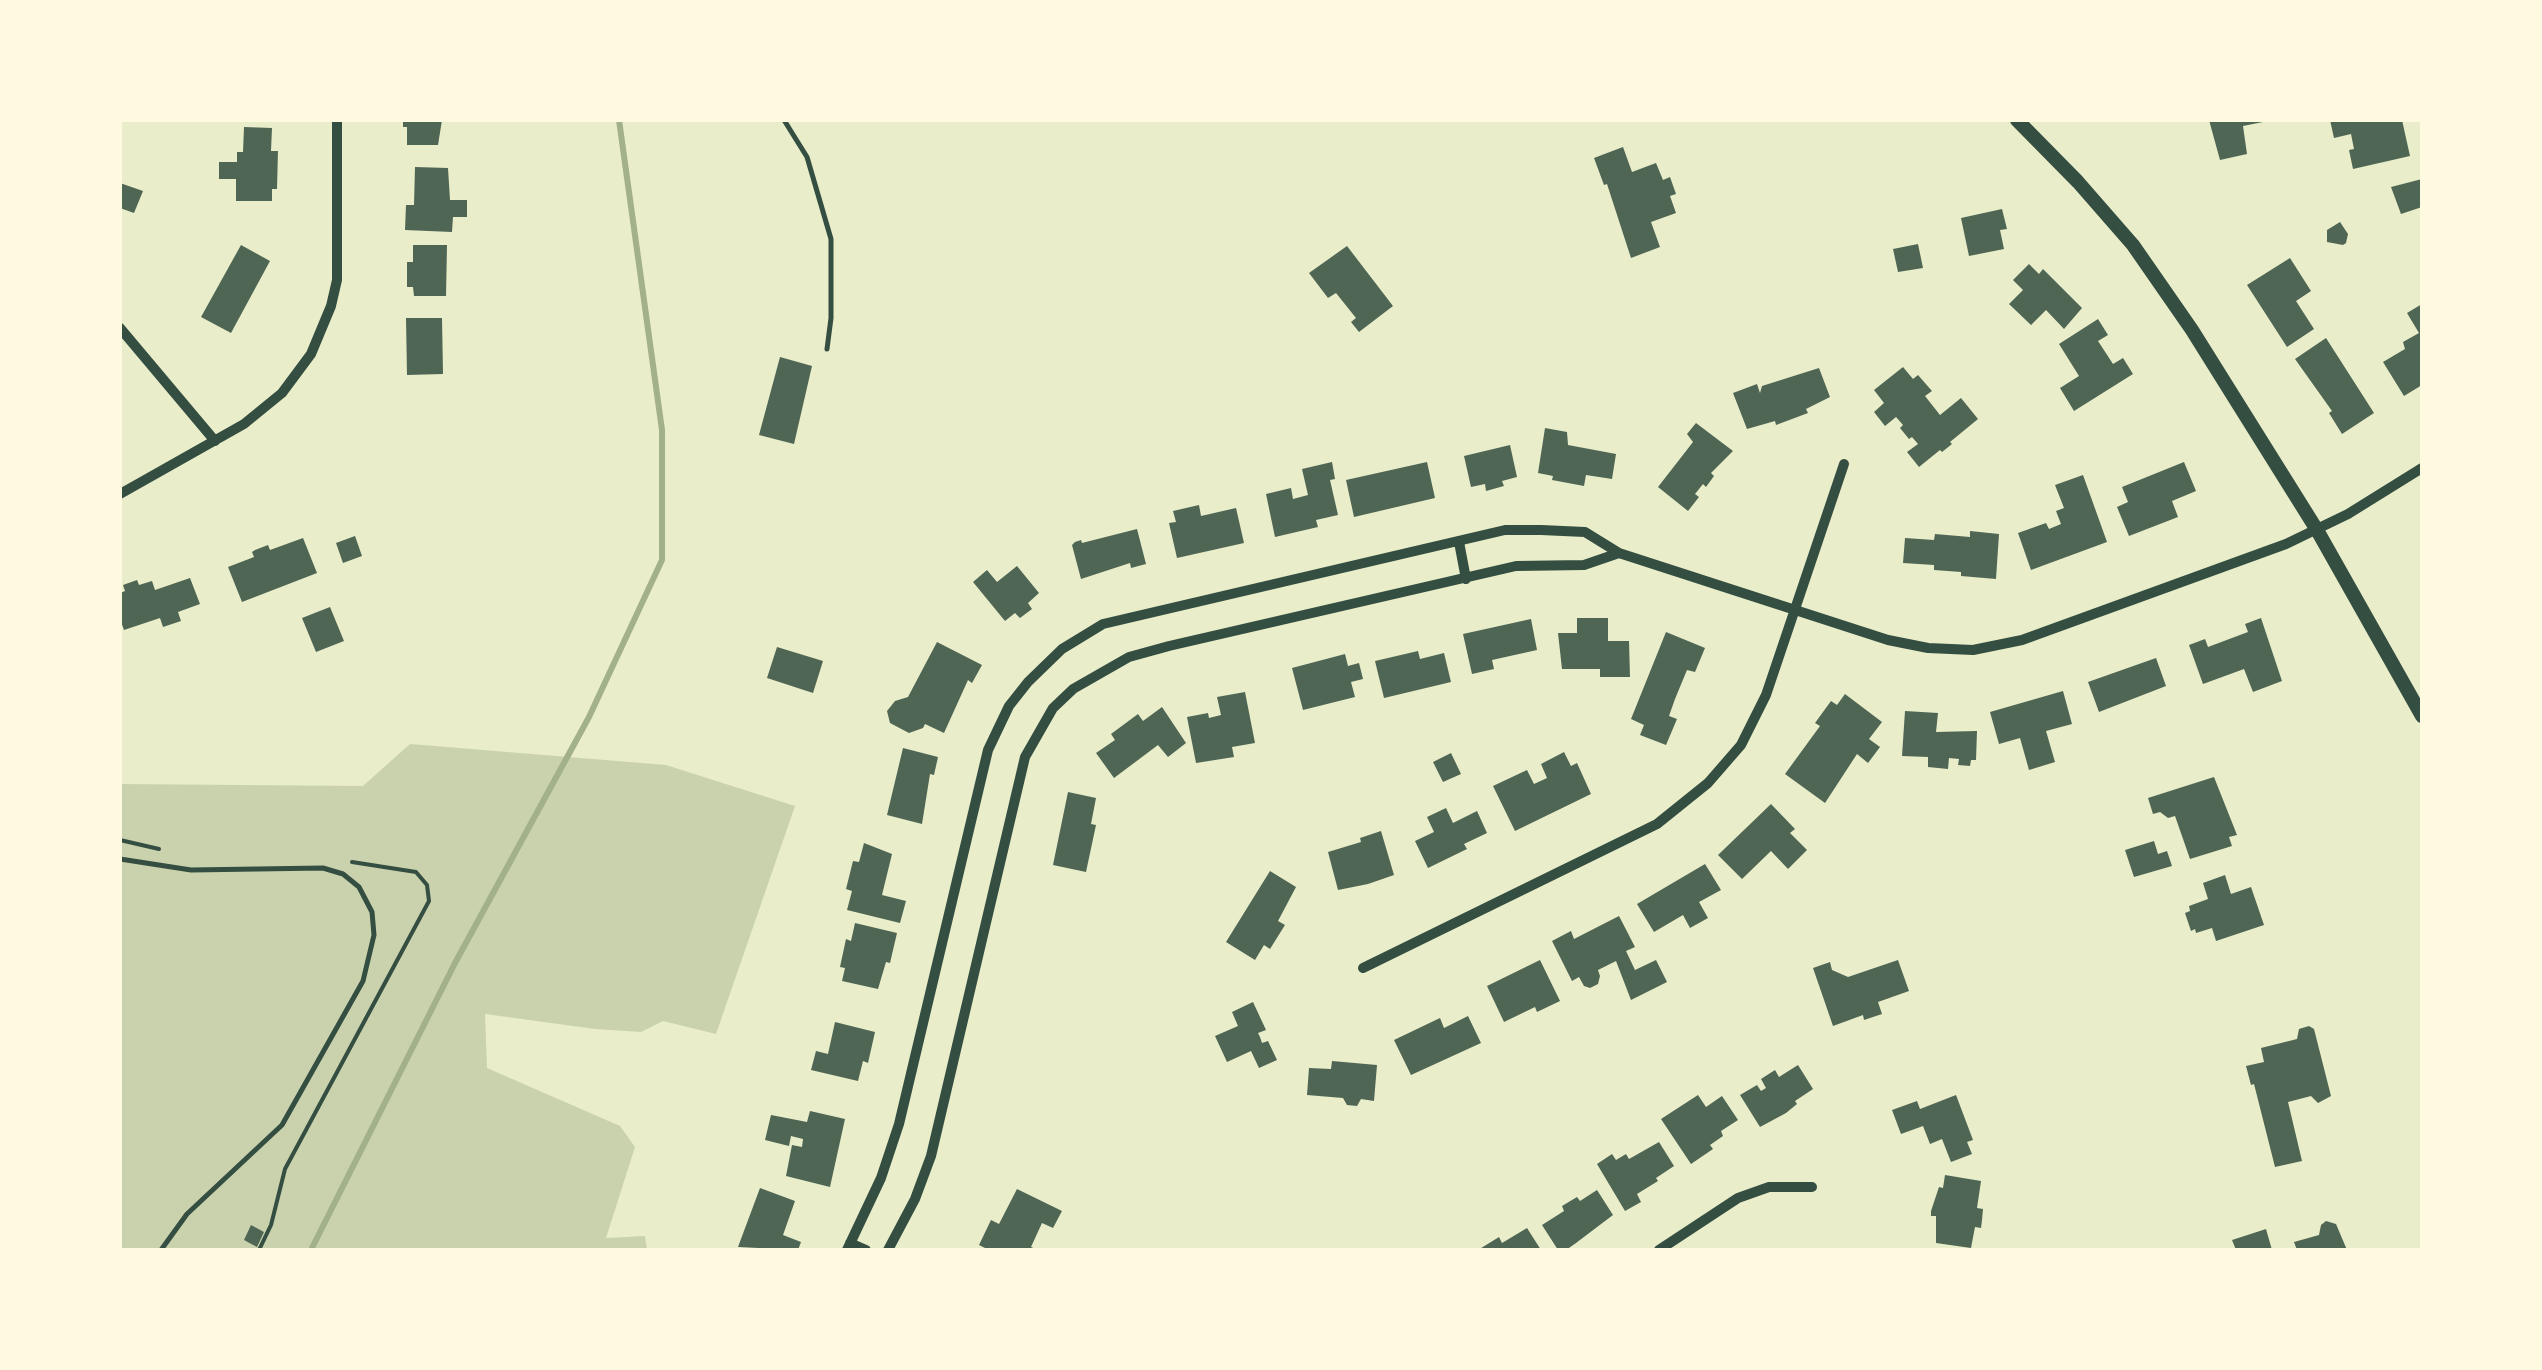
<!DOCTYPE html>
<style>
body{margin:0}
#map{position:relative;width:2542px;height:1370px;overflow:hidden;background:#e9edc9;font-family:Lato,sans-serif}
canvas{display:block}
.frame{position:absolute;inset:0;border:122px solid #fefae0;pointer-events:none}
</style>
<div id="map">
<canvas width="2542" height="1370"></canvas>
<div class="frame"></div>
</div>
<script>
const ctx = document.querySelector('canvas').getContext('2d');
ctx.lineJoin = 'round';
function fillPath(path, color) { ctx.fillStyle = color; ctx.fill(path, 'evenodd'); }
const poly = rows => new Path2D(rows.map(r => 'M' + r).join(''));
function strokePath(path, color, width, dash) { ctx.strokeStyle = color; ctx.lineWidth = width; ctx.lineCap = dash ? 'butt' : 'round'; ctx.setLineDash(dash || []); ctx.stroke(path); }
const green = poly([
 [410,744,666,765,795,806,716,1034,663,1021,641,1032,595,1029,485,1014,487,1068,620,1126,635,1147,606,1238,645,1236,647,1250,120,1250,120,784,363,786]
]);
const stream = poly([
 [311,1250,455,963,589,717,662,560,662,430,619,120]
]);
const building = poly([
 [403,120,442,120,438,145,407,145,407,127,403,127],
 [2209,120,2263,120,2263,122,2243,126,2247,154,2220,160],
 [2330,120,2402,120,2410,156,2353,169,2349,150,2354,149,2351,134,2334,138],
 [244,127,272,128,271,151,278,151,277,189,272,189,272,201,236,201,236,179,219,179,219,162,237,162,237,152,243,152],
 [1623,147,1632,172,1656,163,1663,180,1670,177,1676,194,1670,196,1676,213,1651,222,1660,247,1631,258,1607,184,1604,185,1594,158],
 [415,167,448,168,450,200,467,200,467,217,453,217,452,232,405,230,406,205,414,205],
 [2422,179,2422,207,2401,214,2391,187],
 [120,183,143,191,134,213,120,208],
 [2002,209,2007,229,2000,230,2004,249,1969,256,1961,218],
 [2340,222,2348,234,2346,243,2343,245,2327,242,2327,230],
 [1918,244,1923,268,1898,272,1893,249],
 [241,245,270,261,231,333,201,317],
 [413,245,447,245,446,296,414,296,413,287,407,287,407,262,413,262],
 [1347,246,1393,306,1359,332,1351,322,1356,318,1336,293,1328,298,1309,273],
 [2290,258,2311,291,2296,301,2314,329,2287,347,2247,285],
 [2029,264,2039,274,2043,269,2082,308,2064,329,2046,310,2031,325,2009,304,2023,290,2013,280],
 [2422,304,2422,385,2404,396,2383,362,2405,349,2403,342,2419,333,2407,313],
 [406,318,442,318,443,374,407,375],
 [2098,319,2108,335,2098,341,2113,364,2123,358,2133,374,2074,411,2060,388,2079,376,2059,344],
 [2326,338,2374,413,2342,434,2329,413,2332,411,2295,359],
 [780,357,812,366,794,444,759,435],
 [1903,367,1913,379,1918,375,1932,391,1925,396,1940,415,1961,398,1978,419,1950,442,1952,444,1942,452,1940,450,1919,467,1907,452,1918,444,1912,437,1909,439,1900,428,1903,425,1896,417,1885,426,1874,412,1884,403,1874,390],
 [1819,368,1830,397,1806,409,1808,413,1776,425,1775,421,1747,429,1733,393,1757,384,1760,393,1762,386],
 [1696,423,1733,451,1711,473,1714,476,1706,487,1703,484,1695,494,1699,497,1688,511,1658,487,1693,442,1687,434],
 [1545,428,1567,432,1568,445,1616,454,1612,479,1586,475,1584,486,1552,480,1553,476,1538,473],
 [1510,445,1517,477,1502,481,1504,486,1486,491,1485,484,1471,487,1464,456],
 [1332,462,1335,479,1330,480,1338,515,1316,520,1318,527,1275,537,1266,494,1291,488,1293,499,1308,495,1302,469],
 [1427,462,1435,498,1354,517,1346,480],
 [2184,462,2196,491,2172,501,2178,517,2129,536,2117,507,2128,502,2122,487],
 [2083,475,2107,542,2031,570,2018,533,2046,523,2049,529,2061,524,2056,511,2064,508,2055,485],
 [1199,505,1201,516,1236,508,1244,543,1177,558,1169,523,1176,522,1173,511],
 [1137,529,1146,564,1131,568,1130,563,1081,579,1072,545,1075,542,1081,540,1082,543],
 [1970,531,1999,534,1996,579,1961,576,1961,572,1934,570,1934,565,1903,563,1905,538,1934,540,1935,534,1970,537],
 [355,536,362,556,343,563,336,543],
 [303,538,317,573,242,602,228,567,254,557,252,552,255,550,268,545,270,550],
 [1017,566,1039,593,1028,603,1032,609,1020,618,1015,613,1005,621,973,582,987,570,997,582],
 [190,578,200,604,178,612,181,621,163,627,160,618,124,630,120,619,120,593,125,591,123,585,137,580,139,585,152,581,155,590],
 [330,607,344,641,316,652,302,618],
 [1577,618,1608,618,1608,641,1629,641,1630,677,1600,677,1600,669,1562,669,1558,633,1577,633],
 [2261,618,2282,681,2253,692,2244,669,2203,684,2189,645,2205,639,2208,647,2248,632,2245,624],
 [1531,619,1537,650,1492,660,1494,669,1472,674,1463,634],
 [1666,632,1705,648,1695,672,1687,670,1675,699,1669,716,1677,719,1666,745,1640,735,1644,725,1631,719],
 [937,642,982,665,972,683,968,680,944,733,925,724,923,728,909,733,890,723,887,711,895,701,908,697],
 [777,647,823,661,813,693,767,678],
 [1418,651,1420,659,1444,653,1451,682,1384,698,1375,661],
 [1345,654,1348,666,1359,663,1363,679,1351,682,1355,697,1303,710,1292,668],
 [2156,658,2166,686,2099,712,2088,682],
 [2063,691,2072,724,2046,731,2055,762,2029,770,2020,738,1999,744,1990,712],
 [1245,692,1255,743,1232,747,1234,757,1196,763,1187,717,1208,713,1209,718,1221,715,1217,697],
 [1845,694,1882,722,1869,739,1880,747,1868,763,1857,754,1825,803,1785,774,1820,726,1815,723,1831,701,1837,705],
 [1162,707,1186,743,1168,757,1158,745,1114,778,1096,753,1115,740,1111,734,1138,714,1143,721],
 [1905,711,1938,713,1936,732,1977,731,1976,760,1971,760,1970,766,1958,765,1959,759,1949,758,1948,769,1928,767,1928,757,1902,756],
 [903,748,938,757,934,775,930,774,922,824,887,815],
 [1564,752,1571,766,1577,763,1591,794,1515,831,1493,786,1527,770,1534,784,1547,778,1541,764],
 [1451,753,1461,774,1443,782,1433,762],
 [2214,777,2237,835,2229,837,2232,846,2190,859,2175,816,2168,818,2160,812,2153,814,2148,798],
 [1068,792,1096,798,1091,824,1096,825,1086,872,1053,865],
 [1771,804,1795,829,1790,833,1807,850,1788,869,1771,851,1742,879,1718,855],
 [1446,808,1453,823,1477,811,1487,833,1464,844,1467,849,1428,868,1415,841,1434,832,1427,817],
 [1381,831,1394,875,1368,884,1338,890,1328,852,1361,842,1360,838],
 [2154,841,2158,854,2167,851,2172,866,2134,877,2125,850],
 [864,843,892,854,882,895,906,901,900,923,847,910,852,891,846,889,853,861,859,862],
 [1705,864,1721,890,1699,902,1708,918,1690,928,1683,915,1654,932,1637,904],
 [1270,871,1296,887,1278,921,1285,925,1270,949,1264,945,1255,960,1226,942],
 [2225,875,2231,894,2251,887,2264,925,2216,941,2212,928,2196,933,2195,929,2191,931,2185,913,2190,911,2189,906,2208,899,2203,883],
 [1619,916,1635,947,1626,951,1635,970,1656,960,1667,982,1631,1000,1616,961,1598,970,1600,976,1598,984,1590,988,1584,986,1579,977,1572,981,1552,941,1571,931,1574,939],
 [855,923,897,933,890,963,886,962,878,989,842,981,845,968,840,967,846,939,851,941],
 [1540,960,1560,1001,1537,1012,1535,1007,1504,1022,1487,986],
 [1898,960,1909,991,1878,1002,1882,1014,1864,1020,1863,1015,1833,1026,1813,968,1830,962,1832,970,1848,977],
 [1253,1002,1266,1030,1258,1033,1260,1037,1262,1043,1268,1041,1277,1060,1259,1068,1251,1051,1227,1062,1215,1036,1238,1026,1232,1012],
 [1468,1016,1481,1043,1411,1075,1394,1040,1440,1018,1444,1028],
 [835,1022,875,1032,868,1063,863,1061,858,1081,811,1070,816,1051,828,1054],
 [2309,1026,2314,1029,2331,1096,2318,1103,2311,1096,2288,1102,2302,1161,2275,1167,2254,1084,2251,1085,2246,1066,2264,1062,2261,1048,2297,1039,2299,1029],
 [1332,1061,1377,1065,1374,1101,1361,1099,1357,1106,1347,1105,1343,1098,1307,1095,1309,1068,1331,1069],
 [1798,1065,1813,1089,1795,1101,1797,1104,1786,1113,1760,1127,1740,1095,1757,1085,1761,1091,1766,1088,1761,1079,1775,1070,1779,1077],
 [1698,1095,1706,1107,1722,1096,1738,1120,1721,1131,1723,1136,1710,1145,1713,1149,1691,1164,1661,1119],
 [1956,1095,1973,1140,1967,1142,1972,1154,1951,1162,1942,1139,1930,1144,1923,1126,1901,1134,1892,1110,1917,1101,1920,1109],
 [810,1111,845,1119,830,1187,786,1176,792,1145,802,1147,803,1139,791,1136,789,1146,765,1140,771,1115,807,1122],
 [1659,1142,1674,1166,1656,1178,1658,1181,1637,1194,1641,1202,1625,1211,1597,1164,1612,1154,1616,1160,1626,1154,1629,1159],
 [1945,1175,1981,1181,1977,1208,1983,1209,1982,1220,1981,1228,1975,1227,1971,1248,1936,1243,1936,1216,1931,1216,1931,1211,1939,1187,1943,1188],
 [760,1188,795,1201,783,1235,801,1242,798,1250,738,1247],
 [1017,1189,1062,1211,1053,1228,1042,1223,1031,1247,1038,1250,989,1250,979,1245,991,1220,999,1224],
 [1597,1190,1613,1215,1576,1243,1566,1250,1558,1250,1542,1225,1564,1211,1562,1206,1577,1197,1580,1201],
 [2326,1221,2336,1224,2347,1250,2297,1250,2294,1242,2319,1235,2321,1225],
 [251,1225,264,1232,257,1247,244,1240],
 [1527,1228,1541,1250,1478,1250,1499,1237,1502,1243],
 [2266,1229,2272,1250,2236,1250,2232,1240]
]);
const path = poly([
 [120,840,159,849],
 [259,1250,271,1225,285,1169,429,901,427,885,416,872,352,862]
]);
const service = poly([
 [784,120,807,157,831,239,831,318,827,349],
 [120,859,191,870,323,868,343,874,359,887,372,912,374,935,363,981,282,1125,187,1214,161,1250]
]);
const minor = poly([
 [120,328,215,441],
 [120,494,244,424,282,393,311,354,331,306,337,280,337,120],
 [1459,542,1466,579],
 [1363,968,1657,824,1708,783,1741,745,1766,695,1844,464],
 [850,1243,866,1250],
 [847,1250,881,1178,899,1124,988,750,1009,706,1028,682,1062,649,1103,624,1505,530,1541,530,1585,532,1619,553,1888,640,1928,648,1973,650,2022,640,2286,544,2348,514,2422,468],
 [888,1250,915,1199,931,1156,1025,757,1053,708,1073,689,1129,657,1169,646,1516,566,1584,565,1619,553],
 [1659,1250,1738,1198,1769,1187,1812,1187]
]);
const secondary = poly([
 [2017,120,2078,182,2133,245,2192,330,2317,530,2422,716]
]);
fillPath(green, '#cad2ad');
strokePath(stream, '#a3b18a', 6);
fillPath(building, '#4f6655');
strokePath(path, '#344e41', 4);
strokePath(service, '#344e41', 5);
strokePath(minor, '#344e41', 10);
strokePath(secondary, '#344e41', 14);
</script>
